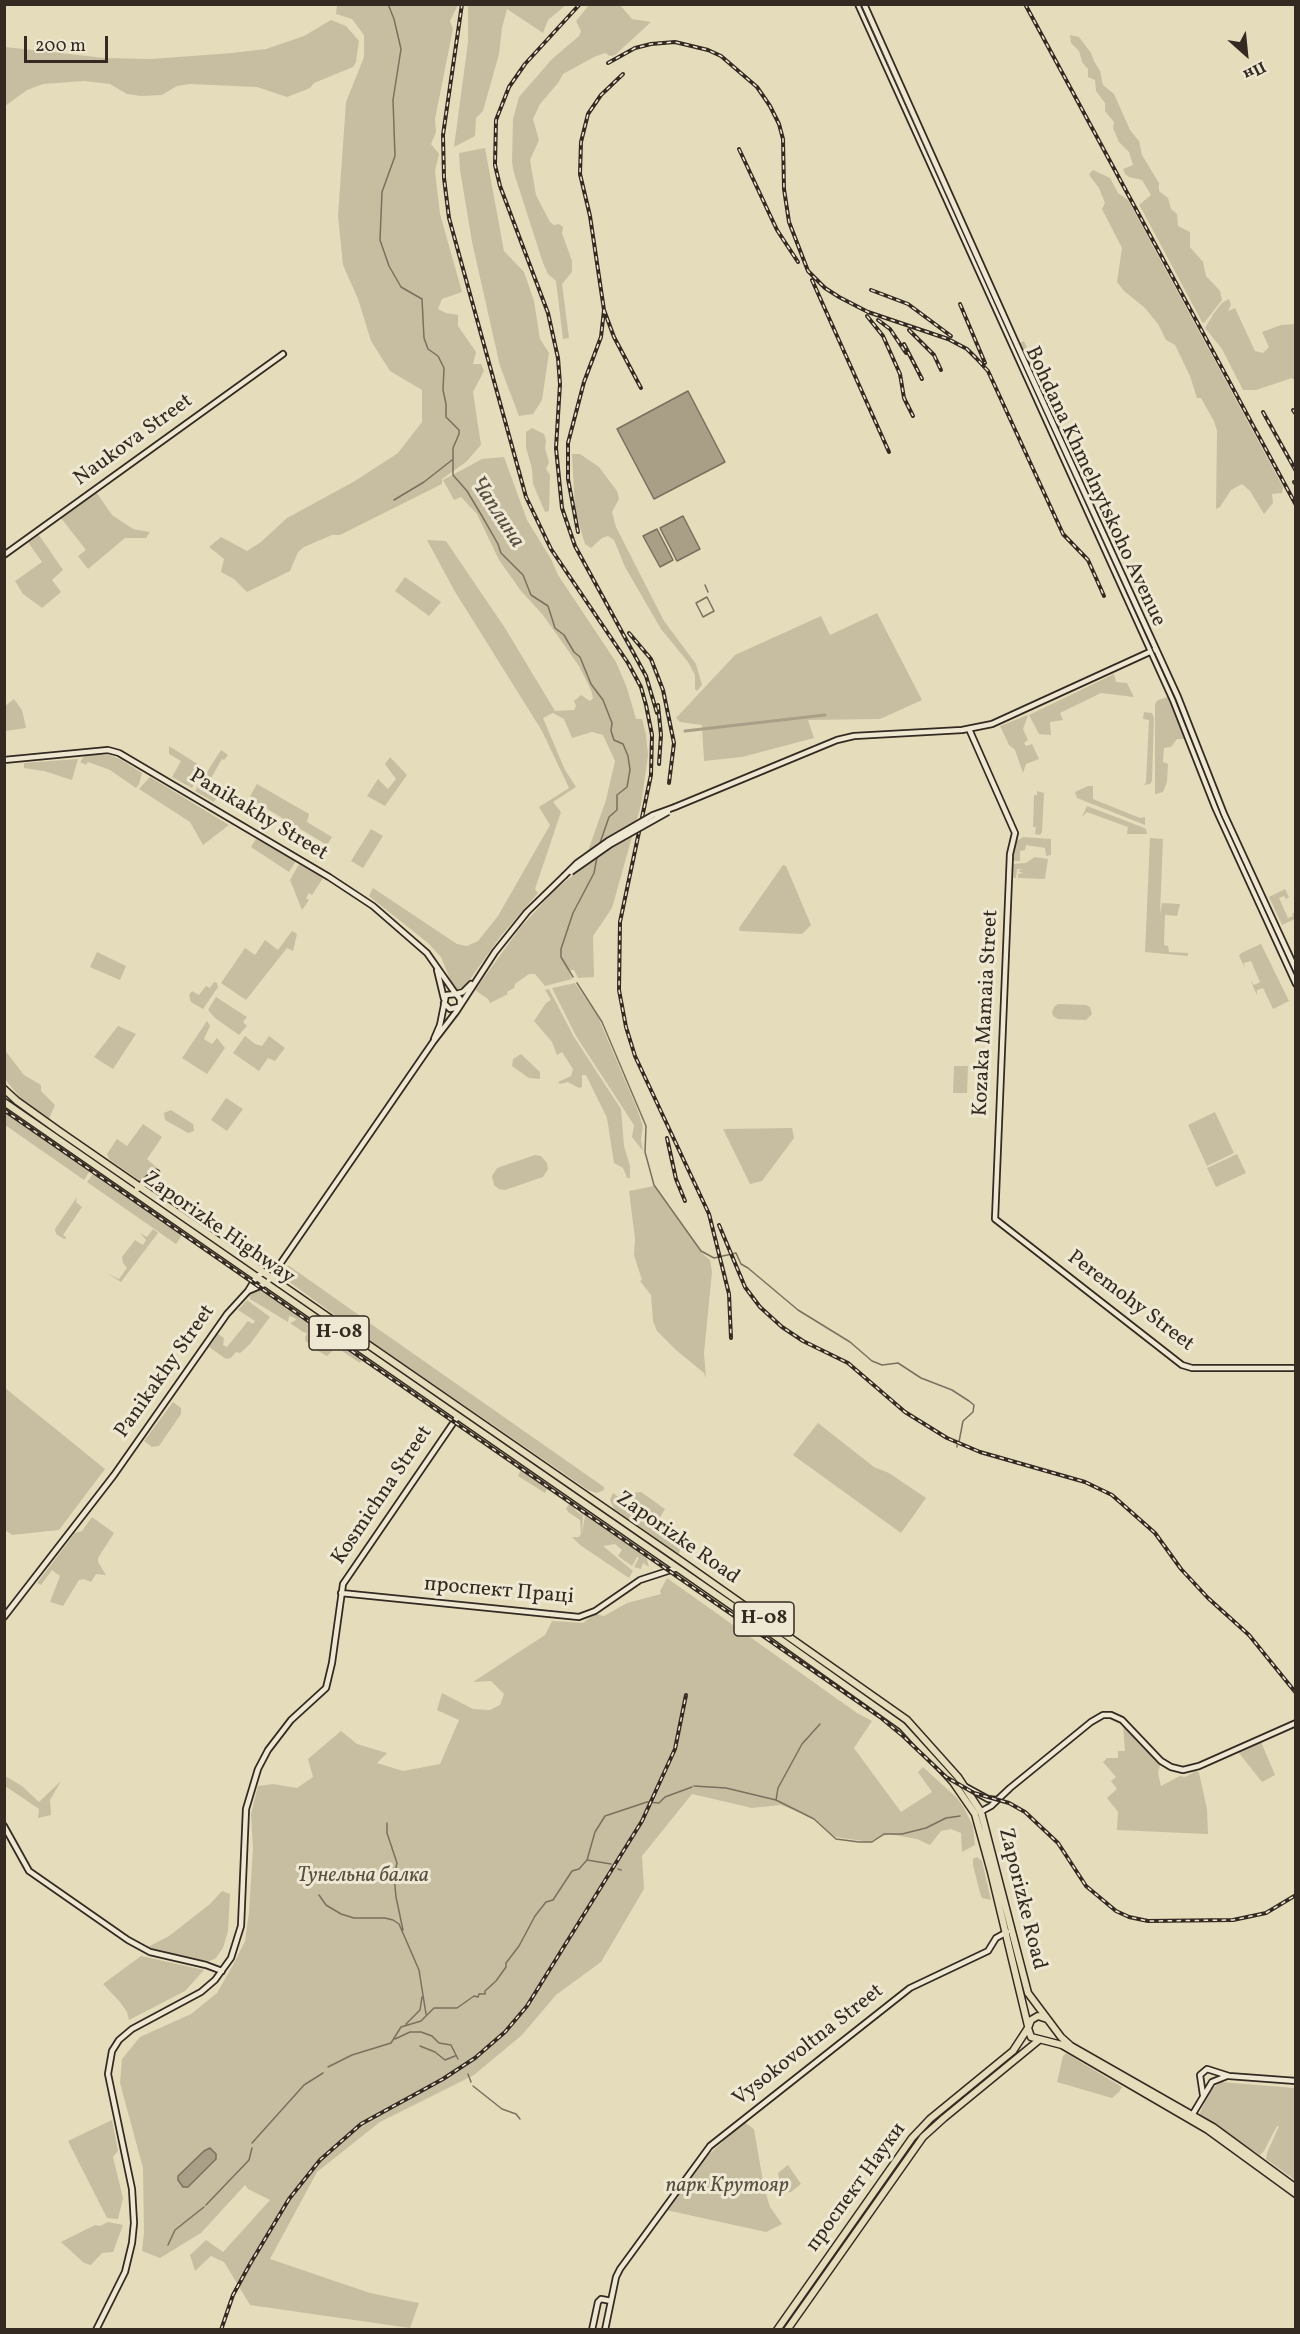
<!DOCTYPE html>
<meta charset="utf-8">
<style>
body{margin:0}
#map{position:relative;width:1300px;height:2334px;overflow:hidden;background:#e5dcbb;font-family:Vollkorn,serif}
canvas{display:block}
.frame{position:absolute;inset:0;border:6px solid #342a21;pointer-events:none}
.north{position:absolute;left:1216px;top:24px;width:60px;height:60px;-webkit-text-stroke:4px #eee8d3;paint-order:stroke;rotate:153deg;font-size:16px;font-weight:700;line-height:24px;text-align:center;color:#342a21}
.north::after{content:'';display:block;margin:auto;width:21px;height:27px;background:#342a21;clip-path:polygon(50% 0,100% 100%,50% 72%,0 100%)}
.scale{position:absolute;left:24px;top:36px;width:84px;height:27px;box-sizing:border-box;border:3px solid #342a21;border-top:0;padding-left:8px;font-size:18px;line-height:21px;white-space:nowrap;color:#342a21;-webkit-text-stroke:4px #eee8d3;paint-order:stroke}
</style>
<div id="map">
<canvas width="1300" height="2334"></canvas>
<div class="frame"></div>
<div class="north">Пн</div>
<div class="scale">200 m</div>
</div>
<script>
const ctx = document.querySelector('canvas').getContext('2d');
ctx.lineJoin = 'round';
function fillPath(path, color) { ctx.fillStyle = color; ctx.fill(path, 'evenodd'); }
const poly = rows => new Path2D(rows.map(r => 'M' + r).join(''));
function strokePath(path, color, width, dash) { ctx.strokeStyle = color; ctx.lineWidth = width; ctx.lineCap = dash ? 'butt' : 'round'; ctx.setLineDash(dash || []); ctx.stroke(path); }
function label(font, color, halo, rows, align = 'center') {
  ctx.font = font + ' Vollkorn,serif'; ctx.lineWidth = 6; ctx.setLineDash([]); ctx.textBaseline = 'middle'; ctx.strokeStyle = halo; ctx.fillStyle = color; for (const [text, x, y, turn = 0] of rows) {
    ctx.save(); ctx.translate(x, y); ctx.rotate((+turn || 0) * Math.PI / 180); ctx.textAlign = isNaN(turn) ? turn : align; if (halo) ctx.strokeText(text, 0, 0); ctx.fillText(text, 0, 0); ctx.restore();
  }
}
const green = poly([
 [337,5,458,5,450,21,453,29,435,119,436,132,431,144,439,154,435,171,440,214,462,292,442,299,438,309,446,313,458,315,458,326,476,352,473,364,481,364,484,371,473,392,481,445,466,462,442,479,442,484,340,535,332,535,304,547,298,552,290,571,247,592,234,579,221,572,224,559,209,547,221,537,247,551,261,542,287,518,355,481,398,453,422,422,422,390,390,371,371,341,358,299,343,265,338,216,346,102,364,57,364,35,352,19,336,14],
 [468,5,566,5,548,20,543,33,507,9,502,28,499,54,483,111,476,118,475,136,454,147,468,42],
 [589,5,620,5,632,19,651,22,615,55,610,56,605,53,594,57,563,74,558,83,540,104,533,119,539,140,530,160,536,195,550,222,554,225,559,224,563,227,562,233,572,261,572,272,562,284,569,338,563,339,556,281,548,274,543,263,514,173,512,162,513,119,519,97,552,59,579,36,581,31,576,21],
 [331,20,346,26,359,41,356,62,353,67,314,83,310,88,287,97,257,87,190,84,177,86,162,95,141,96,127,94,110,84,84,81,43,84,27,90,5,106,5,47,105,58,151,59,232,53,266,49,304,36],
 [1070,35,1079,37,1091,53,1094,61,1100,71,1103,85,1114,94,1130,130,1139,141,1142,155,1159,183,1159,191,1168,198,1171,209,1177,214,1178,226,1190,232,1190,247,1203,262,1206,276,1220,291,1222,300,1204,323,1202,322,1141,208,1139,205,1151,195,1142,180,1129,177,1125,174,1123,169,1133,165,1129,152,1119,142,1113,128,1114,122,1105,111,1105,103,1096,91,1095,80,1088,77,1088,69,1082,62,1079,51,1071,43],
 [485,148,504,251,524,272,534,301,540,339,549,353,542,400,533,414,519,416,500,366,472,242,460,170,459,153],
 [1093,170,1110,178,1118,193,1128,200,1283,487,1282,493,1272,494,1273,503,1264,514,1250,491,1242,484,1231,490,1220,507,1216,509,1217,431,1214,421,1201,398,1197,398,1190,376,1175,345,1166,340,1158,324,1145,308,1124,291,1117,282,1122,248,1102,209,1105,203,1099,188,1090,176,1089,174],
 [1229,299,1231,305,1228,311,1235,308,1255,351,1263,353,1269,347,1262,332,1281,325,1295,324,1295,381,1292,378,1256,390,1243,390,1222,349,1205,328,1214,313,1222,303],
 [1024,341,1076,452,1070,455,1018,344],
 [532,428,544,434,546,441,545,448,549,462,546,469,550,475,549,511,545,512,533,484,532,469,526,447,526,432],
 [572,454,580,454,599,467,617,491,619,499,612,512,616,527,664,621,696,664,702,685,697,691,695,689,695,675,688,662,661,629,625,567,614,540,608,536,602,538,591,548,585,544,575,510],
 [504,457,527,520,551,559,558,575,616,662,627,688,636,719,642,719,646,735,648,755,641,805,612,908,593,936,594,977,578,978,574,970,568,970,572,979,545,986,535,974,529,974,515,984,514,988,507,992,508,994,490,1003,488,999,475,990,520,928,555,890,572,876,589,848,606,800,615,761,603,735,592,732,572,738,564,719,553,713,543,718,565,770,576,787,553,802,561,812,535,889,538,893,500,937,466,985,457,990,452,984,441,957,428,943,369,896,373,888,457,944,467,946,478,941,498,916,550,825,539,807,569,788,542,731,454,590,427,540,446,541,505,628,555,711,574,710,576,706,574,701,581,695,590,701,593,698,591,690,579,666,543,615,521,591,499,560,477,514,461,497,454,500,443,480,482,459],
 [96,492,112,515,133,529,150,532,146,538,125,538,88,569,78,556,86,550,61,518],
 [39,535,63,570,52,580,61,592,42,608,23,594,15,581,42,562,28,542],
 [405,577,441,602,429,616,395,591],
 [877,613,922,700,880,719,808,720,814,738,742,757,704,761,702,725,680,722,676,718,735,655,821,616,830,635],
 [1114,674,1116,682,1127,683,1134,697,1101,693,1060,713,1063,720,1050,722,1051,735,1039,734,1029,715],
 [1168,697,1185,739,1177,739,1171,747,1164,748,1163,762,1168,764,1167,782,1163,792,1155,794,1155,704,1158,700],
 [14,699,22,710,26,728,5,731,5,706],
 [1144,712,1152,713,1154,718,1152,781,1150,784,1144,785,1146,782,1149,720,1143,719],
 [1028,715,1023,729,1028,740,1024,743,1026,746,1032,744,1039,759,1026,764,1023,773,1015,750,1009,745,1000,726],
 [169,746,204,768,192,788,172,777,181,761,169,754],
 [221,750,228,755,224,760,222,759,210,780,215,783,212,789,228,798,223,801,217,797,214,802,195,791],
 [85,755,110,755,120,759,142,773,139,784,136,788,110,770,88,762,86,765,80,762],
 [390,757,407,775,385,806,367,796,378,779,388,789,396,779,385,764],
 [78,759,72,780,44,771,24,768,24,763],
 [150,777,229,825,203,845,190,822,139,789],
 [257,784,309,814,307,822,332,837,327,845,249,798],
 [1088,786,1093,786,1093,799,1140,818,1145,817,1145,825,1077,798,1075,792],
 [1037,791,1044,793,1042,832,1040,835,1035,834,1036,827,1033,827,1034,795,1037,795],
 [1087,806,1142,827,1146,829,1147,834,1127,834,1128,827,1087,812,1082,817],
 [371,829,383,836,363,868,351,861],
 [1023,837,1051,839,1051,855,1046,856,1045,848,1026,845,1025,850,1020,851,1020,861,1012,861,1015,842],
 [1150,838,1163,839,1160,914,1162,903,1180,904,1177,916,1165,915,1164,945,1168,946,1169,952,1188,953,1188,956,1145,952],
 [256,839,296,861,289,872,251,847],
 [1035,857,1048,859,1045,879,1018,878,1018,874,1023,873,1018,871,1022,869,1017,869,1016,878,1011,877,1012,864,1026,863],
 [299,864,323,878,312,895,309,893,306,898,309,900,302,910,290,880],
 [783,865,786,866,811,925,802,934,740,931,739,928],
 [1285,889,1289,897,1286,899,1284,896,1279,898,1288,918,1293,916,1292,914,1295,912,1295,919,1282,925,1269,897],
 [292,931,297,934,293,951,287,948,246,1000,221,983,245,948,255,955,265,940,278,950],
 [1261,944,1289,1001,1273,1009,1263,988,1257,990,1257,995,1255,991,1251,981,1254,985,1263,981,1260,982,1251,961,1244,963,1245,968,1239,956,1241,953],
 [97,952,126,966,120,980,90,967],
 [214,982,217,983,218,987,203,1009,191,1002,189,995,192,991,199,995,206,986,210,988],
 [575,983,598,1017,636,1106,643,1126,641,1140,643,1151,632,1137,634,1125,576,1036,552,988],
 [549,989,574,1037,621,1109,624,1146,630,1166,630,1178,627,1178,623,1168,614,1163,607,1118,586,1075,582,1075,582,1087,579,1088,568,1082,560,1084,558,1082,571,1076,573,1069,562,1052,557,1055,552,1042,534,1021,546,1003,551,1000,545,990],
 [216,997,247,1017,243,1022,247,1026,239,1035,215,1018,208,1010],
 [1058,1004,1086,1005,1090,1007,1092,1014,1086,1020,1058,1019,1053,1016,1052,1012,1054,1007],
 [207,1021,210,1026,204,1039,212,1044,217,1038,225,1048,207,1074,182,1058],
 [118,1026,136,1034,113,1069,94,1057],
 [245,1036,255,1044,262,1046,269,1036,285,1048,275,1061,268,1058,259,1071,233,1053],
 [4,1049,24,1075,41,1085,41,1091,55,1105,49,1119,21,1099,5,1079],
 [521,1054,540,1072,540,1079,529,1078,512,1066,513,1059],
 [954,1066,968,1066,967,1093,953,1093],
 [226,1098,243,1109,227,1131,211,1120],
 [6,1107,88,1165,90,1171,84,1180,5,1125],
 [171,1110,193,1124,194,1131,188,1133,165,1120,164,1113],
 [1215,1112,1234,1153,1207,1166,1188,1125],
 [143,1124,162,1137,147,1159,157,1168,140,1181,109,1159,107,1154,117,1139,127,1146],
 [792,1128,794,1138,762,1181,750,1184,723,1129],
 [1237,1154,1246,1173,1216,1187,1207,1168],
 [535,1155,541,1156,547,1163,548,1169,543,1177,505,1190,499,1189,494,1185,492,1176,497,1168],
 [93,1174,99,1174,117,1184,183,1229,184,1232,176,1244,87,1182],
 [654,1186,703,1254,710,1260,712,1272,704,1353,706,1378,704,1373,676,1350,657,1331,653,1321,651,1295,640,1281,642,1280,634,1255,635,1239,629,1191],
 [77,1197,76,1202,82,1207,63,1235,67,1238,64,1239,56,1234,55,1229],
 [153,1229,158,1233,121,1282,107,1273,119,1279,127,1268,123,1263,122,1257,135,1240,143,1245,146,1240,140,1233,147,1237],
 [288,1265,363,1318,364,1321,358,1329,354,1329,288,1281,284,1275],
 [259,1287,287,1307,286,1310,289,1308,300,1317,299,1319,303,1317,311,1324,314,1320,321,1325,311,1343,306,1342,305,1338,307,1333,303,1332,290,1323,296,1320,295,1318,289,1316,288,1322,250,1299,249,1295],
 [247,1300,270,1317,250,1344,240,1353,236,1352,231,1358,226,1359,209,1347,218,1334,224,1338,223,1345,227,1347,248,1321,253,1324,255,1321,238,1310],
 [371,1324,604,1487,604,1490,597,1493,588,1490,366,1338,363,1333,368,1325],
 [328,1330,364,1355,360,1363,336,1347,327,1356,313,1348,323,1333],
 [5,1388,105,1469,59,1530,12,1535,5,1530],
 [173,1402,181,1408,181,1414,159,1446,152,1447,144,1441],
 [818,1423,874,1467,889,1473,926,1498,901,1533,793,1455],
 [523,1465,550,1483,545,1493,518,1476],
 [641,1492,665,1509,659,1519,624,1494],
 [613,1493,681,1543,679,1554,614,1509,610,1500],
 [573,1500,578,1503,575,1510,583,1516,582,1534,585,1516,580,1513,579,1504,586,1509,586,1513,646,1556,649,1567,643,1563,641,1569,634,1567,639,1558,637,1557,632,1566,618,1556,622,1550,615,1544,603,1546,633,1571,629,1578,580,1545,572,1537,579,1537,581,1534,580,1520,568,1512,566,1508],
 [92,1517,114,1533,98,1558,98,1562,106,1575,96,1574,91,1582,84,1579,79,1580,63,1606,50,1602,60,1576,52,1570,41,1585,37,1583,75,1533,82,1531],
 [667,1578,857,1713,872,1721,854,1748,901,1812,932,1792,918,1772,923,1767,957,1798,963,1806,973,1826,975,1845,962,1852,961,1833,951,1829,941,1831,930,1845,917,1839,888,1834,870,1842,835,1837,814,1818,781,1805,752,1808,692,1794,642,1856,644,1889,601,1962,556,1995,522,2035,474,2075,380,2122,317,2172,270,2259,370,2293,419,2303,410,2328,250,2305,224,2262,211,2256,195,2271,190,2255,206,2240,223,2252,270,2200,248,2189,245,2185,201,2233,160,2258,142,2251,144,2232,143,2168,120,2083,122,2059,140,2037,191,2014,217,1993,233,1965,245,1941,249,1912,253,1848,251,1814,258,1786,273,1784,297,1788,313,1777,308,1759,341,1731,357,1744,387,1753,377,1763,403,1771,440,1764,459,1720,437,1710,442,1693,473,1709,490,1710,500,1705,504,1694,491,1681,473,1682,545,1635,552,1621,583,1623,595,1614,604,1616,627,1603,661,1594,660,1591],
 [1123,1725,1160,1765,1158,1773,1161,1786,1180,1776,1185,1777,1196,1771,1199,1773,1207,1809,1208,1834,1117,1830,1118,1812,1107,1798,1117,1789,1111,1781,1116,1777,1103,1762,1107,1758,1118,1758,1118,1751,1125,1751],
 [1261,1742,1275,1775,1262,1782,1239,1753],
 [5,1776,22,1786,39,1802,61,1781,50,1800,51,1815,38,1818,39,1809,5,1786],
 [977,1857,982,1861,991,1900,982,1898,980,1893,973,1865,973,1859],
 [222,1891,230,1894,228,1931,223,1948,215,1959,209,1961,155,1953,148,1947,169,1936,210,1904],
 [141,1956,204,1970,185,1991,129,2020,127,2012,120,2002,103,1984],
 [1066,2053,1122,2087,1119,2092,1112,2098,1057,2082,1063,2056],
 [1221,2082,1295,2088,1295,2180,1266,2159,1267,2153,1279,2126,1277,2126,1264,2151,1260,2155,1199,2115,1210,2090],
 [112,2120,118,2151,113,2157,123,2198,118,2219,107,2218,68,2141],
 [744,2122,754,2129,764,2187,770,2207,782,2224,766,2232,666,2210,704,2159],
 [788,2165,801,2184,791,2192,781,2193,778,2173],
 [108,2222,123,2225,113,2252,102,2253,91,2265,84,2263,61,2242,95,2225,100,2226]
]);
const water = poly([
 [688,391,725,462,654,499,617,429,688,391],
 [683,516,700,549,677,561,660,528,683,516],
 [657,529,673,560,660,567,643,536,657,529],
 [210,2148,216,2154,216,2159,188,2187,183,2187,178,2180,178,2176,204,2151,210,2148]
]);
const stream = poly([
 [388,4,394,19,401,49,393,100,395,156,382,192,380,240,389,266,401,287,422,299,424,338,428,349,438,356,444,368,443,390,446,404,446,417,459,430,459,434,453,448,453,475,467,491,482,516,498,544,501,553,523,575,531,595,548,606,555,628,564,635,574,652,580,657,591,684,603,700,612,723,611,731,614,740,623,744,628,756,630,770,627,787,617,795,617,810,609,817,600,843],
 [394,500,424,482,452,460],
 [705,585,708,592],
 [707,597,714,611,703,617,696,603,707,597],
 [573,977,561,957,561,949,573,913,594,873,597,857],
 [577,983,602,1022,646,1126,645,1152,654,1185,701,1251,714,1258,736,1253,741,1264,748,1268,798,1310,850,1342,872,1361,882,1365,898,1363,921,1378,952,1390,969,1401,974,1405,973,1412,963,1421,959,1442],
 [957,1447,957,1445],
 [694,1786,726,1788,776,1800,814,1819,836,1839,859,1842,872,1842,884,1834,902,1834,926,1828,946,1818,960,1816],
 [776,1800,778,1788,802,1744,820,1724],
 [387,1823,387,1833,397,1863,394,1876,396,1897,403,1930],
 [587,1860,611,1864],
 [618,1869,621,1870],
 [319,1895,326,1905,341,1914,354,1918,385,1918,393,1920,399,1924,419,1970,426,2014],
 [406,2024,420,2010,422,1997],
 [395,2039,410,2032,421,2032,432,2036,439,2043,451,2045,458,2059],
 [420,2046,435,2052,445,2060,455,2056],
 [328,2067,352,2055,391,2043,401,2027,421,2021,434,2008,457,2008,474,1996,478,1997,479,1994,485,1994,485,1991,496,1981,506,1967,506,1963,519,1946,535,1916,546,1902,553,1900,572,1871,579,1869,587,1860,595,1832,605,1816,647,1802,659,1803,665,1797,692,1787],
 [468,2074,471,2082],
 [473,2086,502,2109,516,2114,520,2119],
 [252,2143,304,2085,323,2073],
 [206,2205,249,2160,252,2148],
 [168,2245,175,2230,204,2207]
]);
const canal = poly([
 [685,731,825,715]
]);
const secondary = poly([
 [858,4,1173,700,1215,807,1296,984],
 [864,4,1016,343,1178,697,1224,814,1296,970],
 [4,555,283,354],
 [969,729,1015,833,1010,854,995,1219,1182,1365,1192,1368,1296,1368],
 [4,760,108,750,119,753,329,877,373,906,427,953,455,993],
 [675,807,837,740,854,736,962,730,992,724,1154,650],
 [437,970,444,999],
 [456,994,463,992,471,984],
 [444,1003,450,1009,458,1007],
 [434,1039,440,1025,446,995,456,994,460,999,460,1005],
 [248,1291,257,1276,279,1265],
 [341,1593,579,1617,595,1611,640,1580,677,1568],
 [4,1617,114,1475,227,1314,248,1291,267,1283,433,1042,456,1012,495,952,527,912,564,876],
 [966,1787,988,1799,997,1800],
 [980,1812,991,1806,1010,1788,1091,1722,1103,1715,1111,1715,1122,1720,1161,1761,1171,1767,1183,1770,1199,1766,1296,1723],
 [4,1826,29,1871,128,1940,150,1952,206,1965,222,1971],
 [1203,2095,1200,2075,1207,2069,1229,2076,1296,2081],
 [1191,2117,1212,2082,1227,2076],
 [96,2330,125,2272,132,2243,134,2223,132,2189,108,2074,112,2051,119,2040,132,2029,201,1992,215,1980,231,1958,241,1926,246,1809,258,1769,268,1750,291,1720,326,1688,332,1663,343,1584,458,1416],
 [592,2330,598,2302,601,2299,611,2301],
 [605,2330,616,2277,620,2269,710,2146,910,1988,988,1951,996,1938,1007,1932]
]);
const primary = poly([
 [4,1089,17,1101,59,1131,681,1561,907,1720,958,1777,981,1812,1028,1993,1061,2037,1071,2046,1213,2127,1296,2188],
 [4,1102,754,1621,902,1726,953,1782,975,1814,991,1872,1028,2026],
 [138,1188,156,1173],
 [1047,2019,1038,2016,1031,2020,1028,2028,1031,2037,1062,2045,1208,2130,1296,2194],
 [777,2330,912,2138,930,2119,1013,2051,1028,2028],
 [787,2330,923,2137,944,2118,1039,2040]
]);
const tram = poly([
 [860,4,1020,359,1175,699,1221,815,1296,978]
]);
const rail = poly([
 [462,4,443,135,444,178,449,218,526,497,551,549,628,663,641,687,646,705,652,735,651,775,620,922,619,990,626,1027,635,1056,709,1214,729,1294,731,1338],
 [580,4,525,64,509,87,496,120,495,165,500,186,548,313,558,358,560,384,556,448,562,508,575,546,646,676,657,713],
 [1025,4,1296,505],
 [608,63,635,48,651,44,675,42,708,50,721,56,757,87,770,106,779,124,783,139,784,189,789,222,808,271,825,288,839,297,868,312,948,339,967,349,976,358,988,371,1063,534,1088,560,1104,596],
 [623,74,601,95,588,114,581,142,580,174,590,216,604,310,614,337,641,388],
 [739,149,777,230,798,262],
 [812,280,889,452],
 [871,290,908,304,951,336],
 [960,304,985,363],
 [867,316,883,336,900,374,904,398,913,416],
 [878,320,890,329,906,353],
 [909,330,934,355,941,370],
 [904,344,922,379],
 [1293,410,1296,414],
 [1263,412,1296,471],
 [1294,482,1296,484],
 [578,532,568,479,568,443,584,382,601,337,604,310],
 [629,633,651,659,663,690,674,743,669,783],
 [658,705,661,735,659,764],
 [4,1110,880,1717,903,1736,946,1777,974,1793,1009,1803,1025,1812,1058,1843,1086,1886,1116,1911,1129,1917,1148,1921,1233,1920,1266,1913,1296,1895],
 [667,1138,676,1179,685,1201],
 [719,1225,745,1287,760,1307,782,1327,803,1341,848,1363,905,1412,947,1438,980,1452,1085,1482,1112,1495,1155,1533,1181,1569,1208,1598,1249,1635,1296,1693],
 [221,2330,233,2295,250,2264,289,2199,320,2160,361,2124,443,2079,475,2058,505,2032,527,2006,642,1821,675,1749,686,1695]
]);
const secondaryBridge = poly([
 [571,872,611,844,668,812],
 [564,876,577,863,608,841,653,815,675,807]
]);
const shields = [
 [339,1333,60],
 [764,1619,60]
];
const shieldNames = [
 ["Н-08",339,1333],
 ["Н-08",764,1619]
];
const streetNames = [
 ["Naukova Street",134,441,-36],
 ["Bohdana Khmelnytskoho Avenue",1094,487,65],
 ["Panikakhy Street",258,816,31],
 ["Kozaka Mamaia Street",987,1013,-87],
 ["Zaporizke Highway",218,1229,35],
 ["Peremohy Street",1130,1302,37],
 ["Panikakhy Street",166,1372,-55],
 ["Kosmichna Street",383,1496,-56],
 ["Zaporizke Road",677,1539,35],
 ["проспект Праці",499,1592,5],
 ["Zaporizke Road",1021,1899,76],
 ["Vysokovoltna Street",809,2046,-38],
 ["проспект Науки",857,2188,-54]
];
const parkNames = [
 ["Тунельна балка",363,1877],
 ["парк Крутояр",727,2187]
];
const waterNames = [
 ["Чаплина",496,513,57]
];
fillPath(green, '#c7bea1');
fillPath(water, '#a99f87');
strokePath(water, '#7a705e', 1.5);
strokePath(stream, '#7a705e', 1.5);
strokePath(canal, '#a99f87', 3);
strokePath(secondary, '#342a21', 8);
strokePath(primary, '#342a21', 9);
strokePath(secondary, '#eee8d3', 4.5);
strokePath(primary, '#e5dcbb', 6);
strokePath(tram, '#342a21', 1.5);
strokePath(rail, '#342a21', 4);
strokePath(rail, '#eee8d3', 1.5, [4.5]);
strokePath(secondaryBridge, '#342a21', 8, []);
strokePath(secondaryBridge, '#eee8d3', 4.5);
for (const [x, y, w] of shields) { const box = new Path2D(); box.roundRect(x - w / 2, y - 17, w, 34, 4.5); ctx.fillStyle = '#eee8d3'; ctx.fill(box); strokePath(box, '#342a21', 1.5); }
label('bold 20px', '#342a21', null, shieldNames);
label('21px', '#342a21', '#eee8d3', streetNames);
label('italic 21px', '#594f41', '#eee8d3', parkNames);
label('italic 22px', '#574d40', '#eee8d3', waterNames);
</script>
